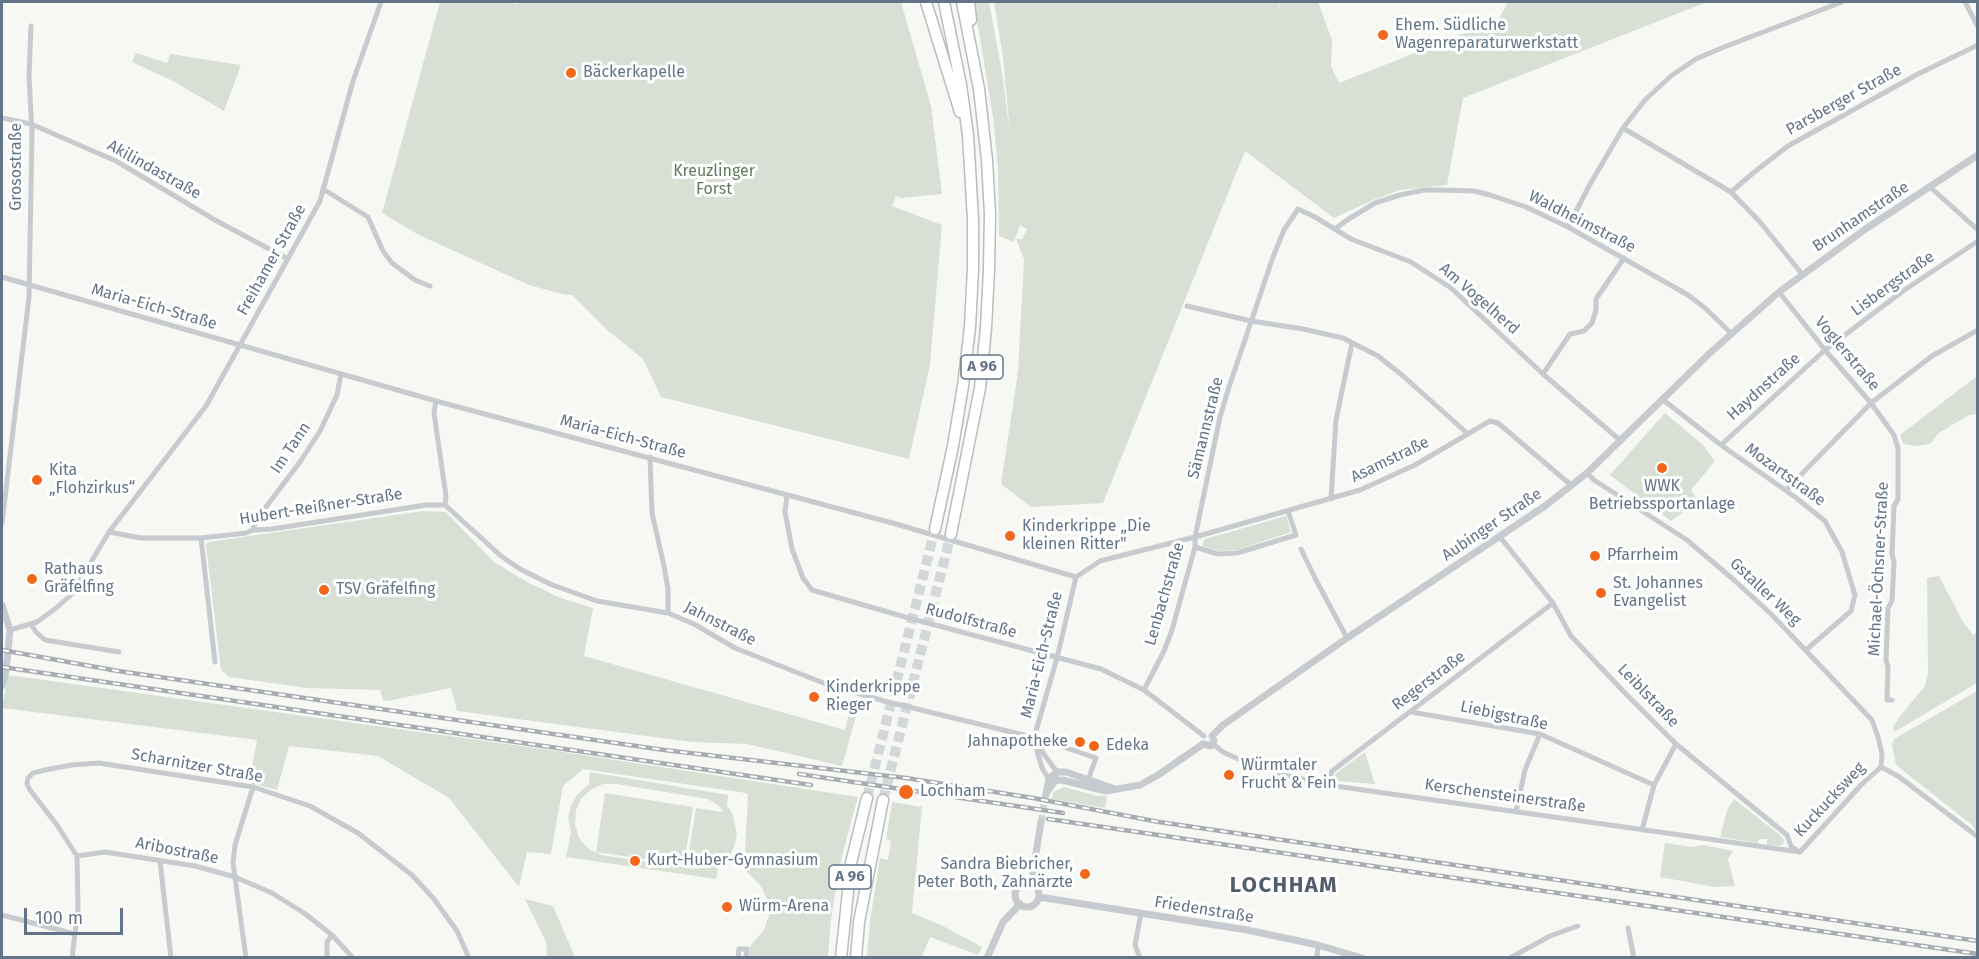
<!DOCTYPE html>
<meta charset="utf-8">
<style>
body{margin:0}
#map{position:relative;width:1979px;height:959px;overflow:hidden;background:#f7f8f4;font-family:"Fira Sans",sans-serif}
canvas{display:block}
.frame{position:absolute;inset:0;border:3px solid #647488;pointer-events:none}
.scale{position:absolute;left:24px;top:908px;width:99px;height:27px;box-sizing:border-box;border:3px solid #647488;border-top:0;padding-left:8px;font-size:18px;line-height:21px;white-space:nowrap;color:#647488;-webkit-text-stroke:4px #fff;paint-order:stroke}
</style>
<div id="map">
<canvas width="1979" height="959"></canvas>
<div class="frame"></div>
<div class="scale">100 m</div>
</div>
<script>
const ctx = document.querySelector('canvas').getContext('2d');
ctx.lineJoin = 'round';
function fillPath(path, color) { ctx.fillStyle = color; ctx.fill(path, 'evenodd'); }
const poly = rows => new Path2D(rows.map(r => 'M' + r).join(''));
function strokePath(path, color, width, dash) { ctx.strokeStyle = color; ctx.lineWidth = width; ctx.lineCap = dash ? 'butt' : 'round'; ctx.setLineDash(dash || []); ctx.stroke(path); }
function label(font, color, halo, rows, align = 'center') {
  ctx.font = font + ' "Fira Sans",sans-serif'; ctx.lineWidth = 6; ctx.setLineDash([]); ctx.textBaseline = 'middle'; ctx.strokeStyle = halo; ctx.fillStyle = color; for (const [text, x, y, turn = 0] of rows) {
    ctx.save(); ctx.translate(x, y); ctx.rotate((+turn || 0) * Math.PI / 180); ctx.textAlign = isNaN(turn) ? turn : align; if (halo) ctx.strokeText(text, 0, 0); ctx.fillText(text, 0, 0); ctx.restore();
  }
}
const green = poly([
 [440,2,513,2,514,4,526,2,901,2,931,106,942,194,901,198,896,196,892,206,942,225,930,365,909,459,661,397,643,359,607,330,572,295,562,294,529,285,419,235,382,213],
 [974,2,989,2,1002,72,1010,134,1003,57,994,2,1277,2,1282,13,1278,2,1318,2,1332,40,1331,66,1339,83,1498,20,1508,2,1707,2,1463,98,1447,185,1400,190,1373,200,1334,218,1245,151,1103,503,1031,507,1001,484,1018,371,1024,259,1016,239,1022,239,1027,229,1020,225,1014,242,999,236,998,169,993,117],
 [136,53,167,63,170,54,241,65,224,111,175,82,132,62],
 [1977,376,1977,414,1969,415,1939,433,1930,444,1916,446,1903,444,1900,435],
 [1665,413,1702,444,1715,461,1691,490,1698,501,1671,521,1610,475],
 [423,511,446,512,494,562,527,582,561,598,593,608,584,656,845,730,853,699,861,699,842,766,747,744,692,742,457,711,451,688,387,701,383,700,380,690,307,688,229,677,221,670,206,545,208,542],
 [1286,516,1291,532,1237,550,1218,551,1202,546,1205,539],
 [1939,576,1962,620,1973,635,1977,632,1977,683,1894,732,1893,727,1900,716,1925,686,1928,673,1927,578],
 [8,675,550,750,858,797,841,860,831,919,828,957,749,957,750,946,764,930,771,909,761,886,744,869,748,795,746,793,583,769,563,786,551,854,527,852,519,887,449,798,378,756,289,746,277,790,249,783,257,740,2,708],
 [1977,691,1977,833,1972,825,1896,765,1892,745,1894,739],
 [1365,752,1375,784,1337,781,1335,774],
 [590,772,728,795,727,805,733,815,737,835,734,847,728,859,718,868,716,879,566,857,571,832,568,818,571,806,577,795,589,784],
 [603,784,617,784,708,799,719,806,723,812,696,808,688,857,716,862,710,866,694,869,601,855,589,849,579,838,575,824,576,810,581,799,592,789],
 [1064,787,1097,796,1107,796,1105,808,1052,799,1053,792],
 [605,793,693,807,684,865,596,852],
 [1734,799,1780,835,1784,840,1783,844,1778,846,1767,845,1767,839,1759,839,1758,843,1720,837,1727,810],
 [892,802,922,807,912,913,941,925,982,947,978,955,930,937,922,957,867,957,870,921,880,858,888,860,891,841,886,839],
 [1665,843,1693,847,1703,845,1733,851,1728,859,1735,886,1714,887,1660,877],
 [525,899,553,906,575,957,547,957,546,942]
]);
const tertiaryTunnel = poly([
 [1041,822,1045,798]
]);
const motorwayTunnel = poly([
 [867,798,935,529],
 [883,800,951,534]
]);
const minor = poly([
 [1965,2,1978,27],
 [2,118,31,124,116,161,215,220,288,259],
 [1623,128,1731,192,1760,222,1802,274],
 [1930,187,1978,230],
 [323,189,368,217,383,251,392,263,415,280,430,286],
 [1731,192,1753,173,1788,146,1918,74,1978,45],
 [1568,227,1589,186,1623,128,1645,100,1671,76,1696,59,1724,47,1842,2],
 [1335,229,1347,220,1375,203,1400,195,1424,190,1441,190,1474,191,1490,195,1526,207,1568,227,1688,295,1705,308,1732,334],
 [2,277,436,401,896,524,1076,577,1057,658,1036,731,1036,739,1037,751,1042,768,1049,779,1055,781,1057,772,1043,753,1036,739],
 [1779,292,1825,350,1871,403,1894,435,1898,448,1898,499,1894,506,1892,554,1894,562,1892,601,1888,608,1886,660,1888,667,1887,700,1892,700],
 [1187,306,1251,321,1303,329,1343,338,1378,356,1402,375,1468,434],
 [1543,374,1570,334,1584,331,1592,323,1596,310,1596,299,1624,258],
 [1662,399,1721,445,1795,497,1825,521,1842,552,1855,595,1851,611,1806,650],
 [436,401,434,413,446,496,445,505],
 [1721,445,1825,350,1903,291,1978,241],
 [650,457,652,513,664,566,668,589,668,613],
 [1587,473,1594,480,1687,540,1734,580,1771,614,1872,720,1878,737,1882,754,1881,767],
 [1786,490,1871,403,1932,356,1978,330],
 [787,495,785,512,792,549,803,578,812,590,905,617,1101,669,1144,690,1204,736],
 [1331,499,1336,420,1352,343],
 [445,505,501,556,520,569,550,584,597,601,668,613,694,624,735,648,826,684,884,701,1040,739,1096,758,1088,780],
 [2,523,29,297,32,134,29,76,31,26],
 [253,530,256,520,300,462,320,431,337,395,341,374],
 [109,532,141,538,201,538,246,533,253,530,272,529,426,505,445,505],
 [1500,537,1553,603,1571,636,1624,692,1676,744,1787,835,1791,846,1798,851],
 [201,538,215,662],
 [1195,547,1218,554,1237,553,1296,535,1288,511],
 [1301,549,1316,580,1347,638],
 [1076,577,1100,561,1195,537,1220,417,1229,387,1273,257,1284,230,1298,209,1315,217,1351,239,1411,262,1451,288,1543,374,1621,441],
 [31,624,36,632,45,640,119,652],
 [10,630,37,622,55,609,72,594,109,532,206,406,320,201,353,81,381,2],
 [1144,690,1164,651,1172,630,1195,547,1195,537,1360,490,1415,465,1490,421,1498,423,1571,485],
 [1411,712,1540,734,1654,785],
 [1213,744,1223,752,1236,758,1284,775,1328,785,1800,852],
 [1881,767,1898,776,1978,837],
 [1328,785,1332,771,1553,603],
 [1516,811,1525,770,1540,734],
 [1642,830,1654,785,1676,744],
 [1800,852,1862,784,1881,767],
 [77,856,105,852,195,866,235,877,272,893,304,913,332,935,353,958],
 [160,861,171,958],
 [2,915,75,934],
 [1628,928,1634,958],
 [72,958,78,908,77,856,57,825,30,790,27,784,28,778,33,773,45,770,71,765,99,763,253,787,310,806,358,833,412,875,434,899,457,931,469,958],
 [246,958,233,863,235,845,253,787],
 [327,958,327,942,332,935],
 [738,958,739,949,747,949,746,958],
 [1140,958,1135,945,1141,913],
 [1317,958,1318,945],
 [1510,958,1550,936,1578,926]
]);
const tertiary = poly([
 [2,605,10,630,6,671,2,686],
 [1212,736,1223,725,1347,638,1545,506,1587,473,1711,352,1779,292,1867,228,1978,155],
 [1203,744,1211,746,1214,741,1212,736],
 [1047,792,1055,781,1062,780,1106,791,1140,785,1158,775,1203,744],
 [1045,798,1049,779,1057,772,1066,772,1115,789],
 '1015 895a12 12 0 1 1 24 0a12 12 0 1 1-24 0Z',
 [1031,884,1041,822],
 [1039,897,1247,930,1318,945,1362,958],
 [987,958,1003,922,1020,904]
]);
const motorway = poly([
 [926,2,960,112],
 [969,2,971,20],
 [935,529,953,446,963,386,970,327,973,268,973,219,968,135,961,85,944,2],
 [951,534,980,388,986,328,989,270,990,214,987,160,979,89,962,2],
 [841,958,851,863,867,798],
 [856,958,859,922,883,800]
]);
const rail = poly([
 [2,650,118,671,664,750,906,778,1033,798,1159,822,1978,941],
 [2,667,811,785],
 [799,774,1063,813],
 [1048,819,1978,954]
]);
const markers = [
 [1383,35,6,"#f2671a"],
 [571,73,6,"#f2671a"],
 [1662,468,6,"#f2671a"],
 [37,480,6,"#f2671a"],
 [1010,536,6,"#f2671a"],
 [1595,556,6,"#f2671a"],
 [32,579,6,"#f2671a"],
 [324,590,6,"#f2671a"],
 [1601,593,6,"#f2671a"],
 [814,697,6,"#f2671a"],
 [1080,742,6,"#f2671a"],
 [1094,746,6,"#f2671a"],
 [1229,775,6,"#f2671a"],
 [906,792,8,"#f2671a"],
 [635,861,6,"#f2671a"],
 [1085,874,6,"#f2671a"],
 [727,907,6,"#f2671a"]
];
const shields = [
 [982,367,42],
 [850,877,42]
];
const shieldNames = [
 ["A 96",982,367],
 ["A 96",850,877]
];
const poiNames = [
 ["Ehem. Südliche",1395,26],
 ["Wagenreparaturwerkstatt",1395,44],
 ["Bäckerkapelle",583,73],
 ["Kita",49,471],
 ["„Flohzirkus“",49,489],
 ["WWK",1662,487,"center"],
 ["Betriebssportanlage",1662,505,"center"],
 ["Kinderkrippe „Die",1022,527],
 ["kleinen Ritter\"",1022,545],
 ["Pfarrheim",1607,556],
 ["Rathaus",44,570],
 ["Gräfelfing",44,588],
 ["St. Johannes",1613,584],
 ["Evangelist",1613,602],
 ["TSV Gräfelfing",336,590],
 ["Kinderkrippe",826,688],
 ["Rieger",826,706],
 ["Jahnapotheke",1068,742,"right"],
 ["Edeka",1106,746],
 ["Würmtaler",1241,766],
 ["Frucht & Fein",1241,784],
 ["Lochham",920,792],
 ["Kurt-Huber-Gymnasium",647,861],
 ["Sandra Biebricher,",1073,865,"right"],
 ["Peter Both, Zahnärzte",1073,883,"right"],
 ["Würm-Arena",739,907]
];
const streetNames = [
 ["Parsberger Straße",1844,100,-29],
 ["Grosostraße",17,167,-90],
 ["Akilindastraße",154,170,29],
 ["Brunhamstraße",1861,217,-34],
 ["Waldheimstraße",1582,222,27],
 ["Freihamer Straße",272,260,-61],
 ["Lisbergstraße",1893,284,-36],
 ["Am Vogelherd",1479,299,41],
 ["Maria-Eich-Straße",154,307,16],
 ["Voglerstraße",1847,354,50],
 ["Haydnstraße",1764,387,-42],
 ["Sämannstraße",1206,428,-76],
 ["Maria-Eich-Straße",623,437,15],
 ["Im Tann",291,448,-56],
 ["Asamstraße",1390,460,-26],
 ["Mozartstraße",1785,475,36],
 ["Hubert-Reißner-Straße",321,507,-9],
 ["Aubinger Straße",1492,525,-34],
 ["Michael-Öchsner-Straße",1879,569,-87],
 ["Gstaller Weg",1765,592,43],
 ["Lenbachstraße",1165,594,-74],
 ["Rudolfstraße",971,621,15],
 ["Jahnstraße",720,624,27],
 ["Maria-Eich-Straße",1042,655,-76],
 ["Regerstraße",1429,681,-37],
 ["Leiblstraße",1648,696,46],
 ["Liebigstraße",1504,716,12],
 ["Scharnitzer Straße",197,766,10],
 ["Kerschensteinerstraße",1505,796,8],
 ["Kuckucksweg",1830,800,-47],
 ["Aribostraße",177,851,11],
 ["Friedenstraße",1204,910,9]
];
const parkNames = [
 ["Kreuzlinger",714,172],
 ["Forst",714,190]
];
const districtNames = [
 ["LOCHHAM",1284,886]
];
fillPath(green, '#d8e0d5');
strokePath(tertiaryTunnel, '#d2d7d9', 7, [7, 3.5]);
strokePath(motorwayTunnel, '#d2d7d9', 10, [10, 5]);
strokePath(motorway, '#b9bcc0', 13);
strokePath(minor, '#c7cace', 5);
strokePath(tertiary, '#c7cace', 7);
strokePath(motorway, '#fff', 10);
strokePath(rail, '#a7acb3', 4.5);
strokePath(rail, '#fff', 2, [7]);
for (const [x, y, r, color] of markers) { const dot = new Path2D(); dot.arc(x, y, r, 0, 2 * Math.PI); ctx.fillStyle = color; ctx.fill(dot); strokePath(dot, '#fff', 2); }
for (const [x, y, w] of shields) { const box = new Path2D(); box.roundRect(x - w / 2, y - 12, w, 24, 4.5); ctx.fillStyle = '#fff'; ctx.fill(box); strokePath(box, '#647488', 1.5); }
label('bold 15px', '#647488', null, shieldNames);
label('16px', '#647488', '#fff', poiNames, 'left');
label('16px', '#647488', '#fff', streetNames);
label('16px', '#627a5f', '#fff', parkNames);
ctx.letterSpacing = '1.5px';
label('bold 22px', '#535e6c', '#fff', districtNames);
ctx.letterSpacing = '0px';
</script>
